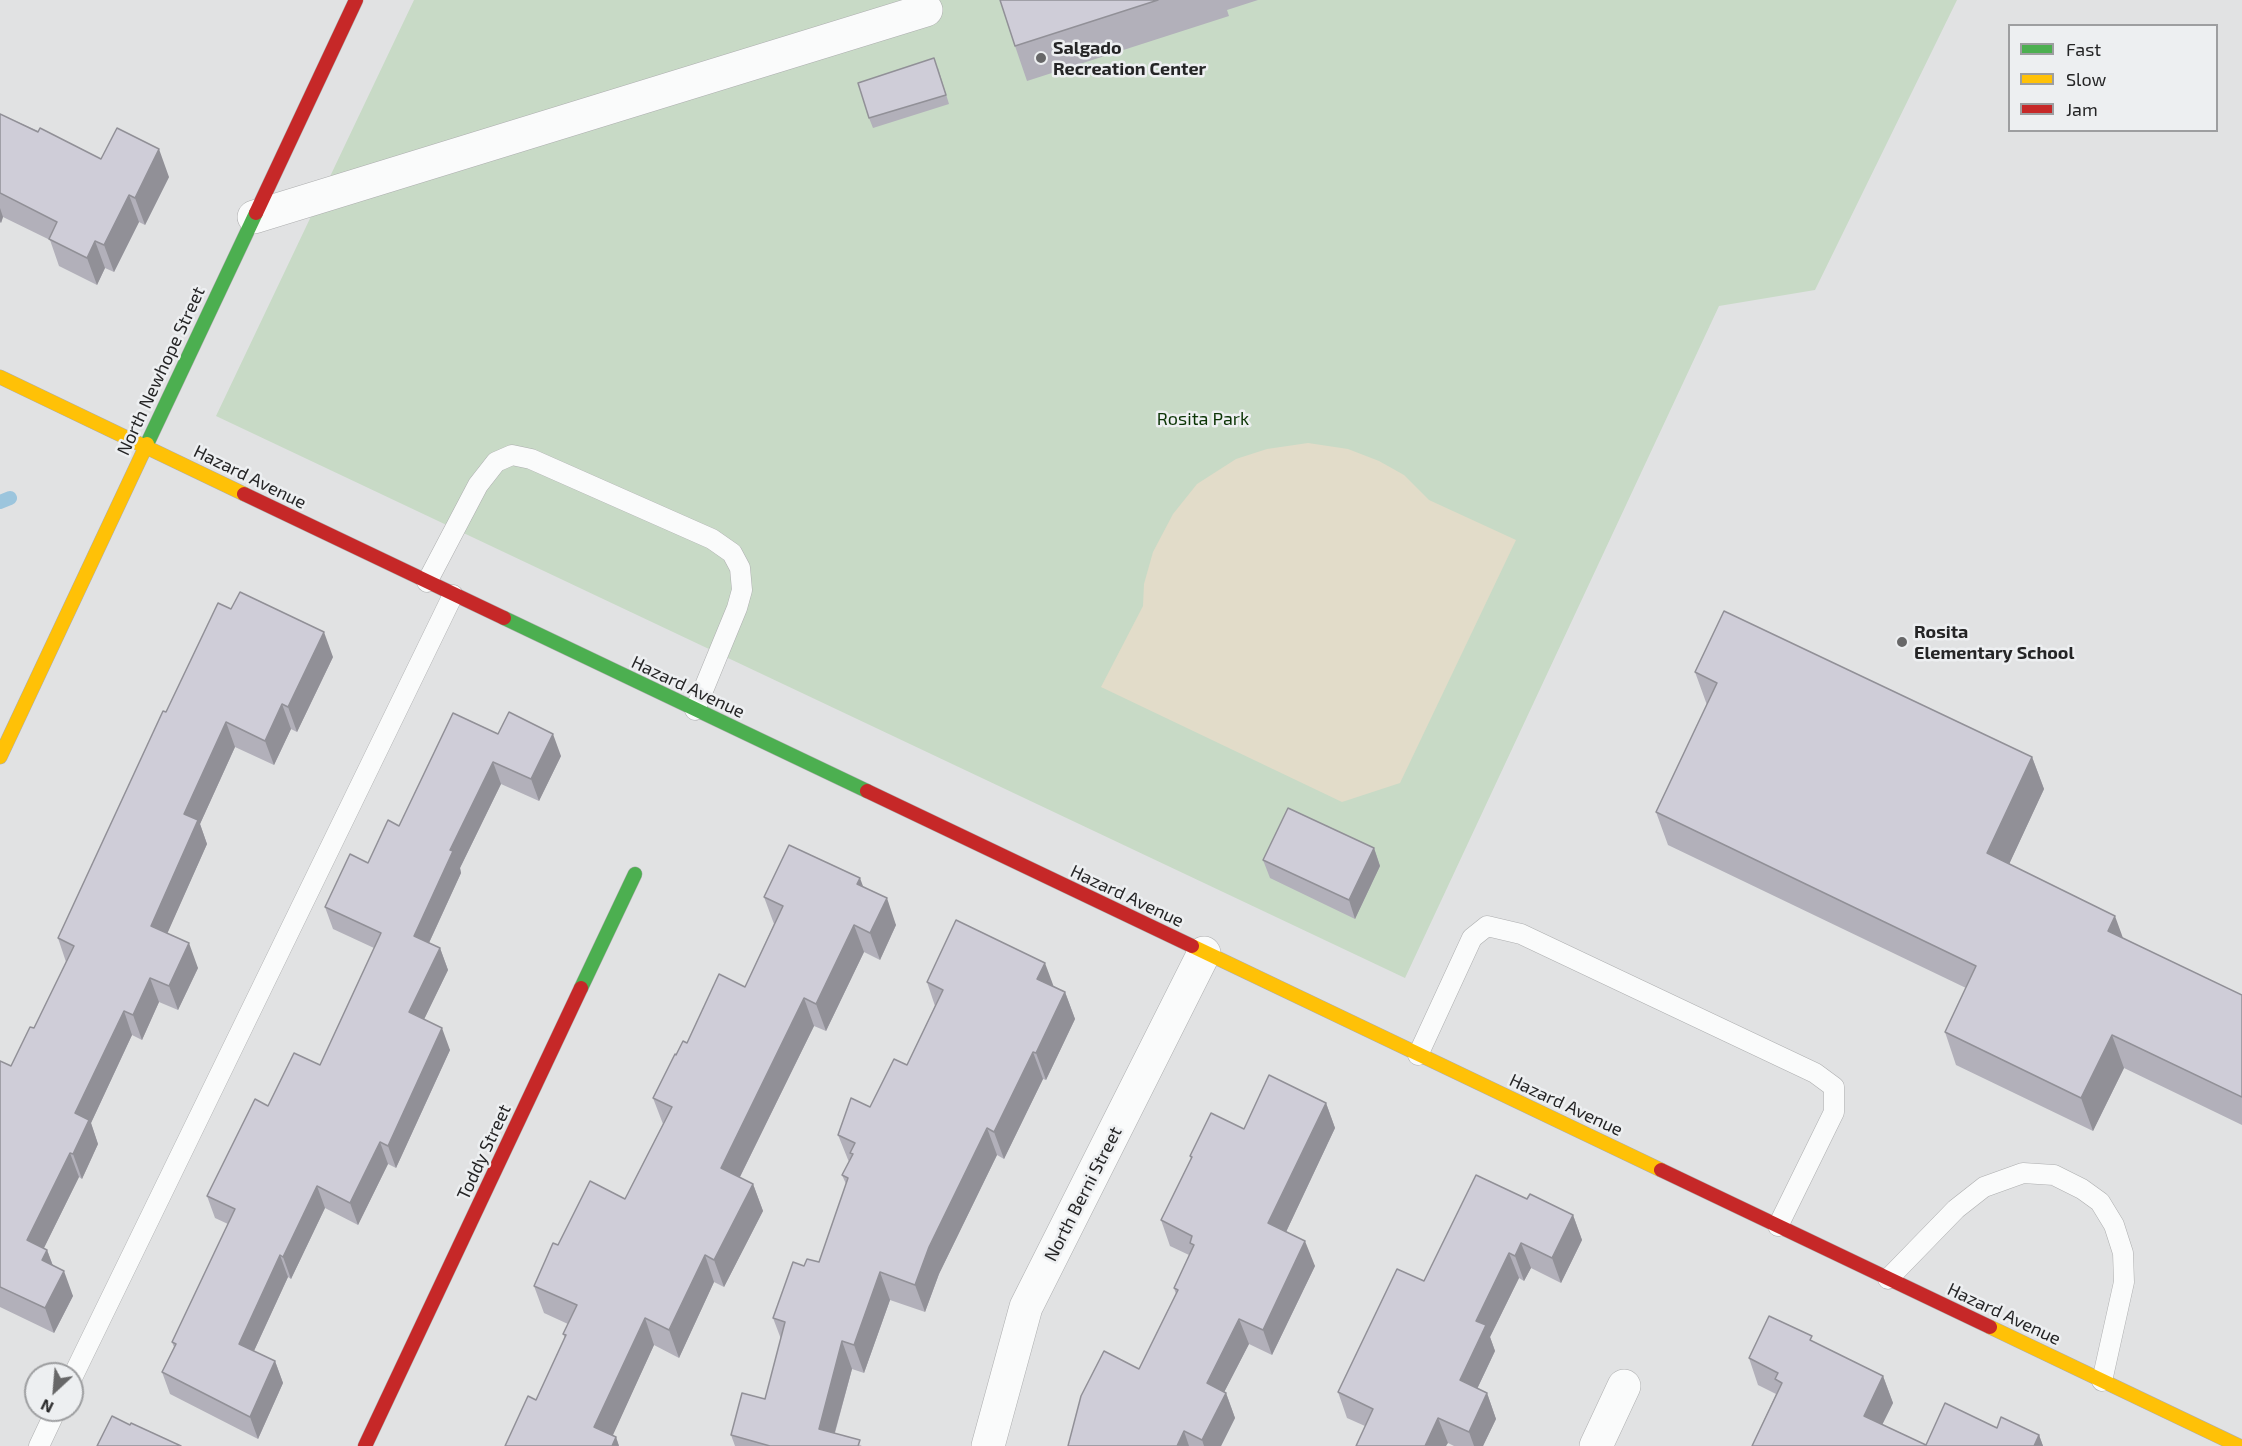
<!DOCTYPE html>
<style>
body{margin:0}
#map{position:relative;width:2242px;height:1446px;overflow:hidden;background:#e1e2e3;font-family:"Exo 2",sans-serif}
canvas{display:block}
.legend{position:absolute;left:2008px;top:24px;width:210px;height:108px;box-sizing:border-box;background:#edeff1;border:2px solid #9d9ea0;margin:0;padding:8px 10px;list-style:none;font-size:18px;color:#252526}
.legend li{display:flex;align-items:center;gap:12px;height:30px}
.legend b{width:30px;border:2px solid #9d9ea0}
.north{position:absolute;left:24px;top:1362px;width:60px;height:60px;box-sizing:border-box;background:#edeff1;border:2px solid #9d9ea0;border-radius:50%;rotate:206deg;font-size:16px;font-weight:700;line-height:24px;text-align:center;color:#252526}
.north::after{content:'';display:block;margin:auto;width:21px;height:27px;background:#676768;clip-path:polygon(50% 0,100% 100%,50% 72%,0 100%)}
</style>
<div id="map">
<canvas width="2242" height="1446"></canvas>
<ul class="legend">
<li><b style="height:8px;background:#4caf50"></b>Fast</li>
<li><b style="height:8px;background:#ffc107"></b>Slow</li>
<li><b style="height:8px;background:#c62828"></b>Jam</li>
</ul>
<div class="north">N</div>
</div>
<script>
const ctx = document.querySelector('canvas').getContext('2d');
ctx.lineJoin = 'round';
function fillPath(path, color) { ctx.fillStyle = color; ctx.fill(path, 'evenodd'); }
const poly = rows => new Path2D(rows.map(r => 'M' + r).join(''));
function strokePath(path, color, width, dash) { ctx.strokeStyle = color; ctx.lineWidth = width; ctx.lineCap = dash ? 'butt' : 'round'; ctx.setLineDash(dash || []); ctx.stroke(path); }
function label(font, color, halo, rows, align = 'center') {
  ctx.font = font + ' "Exo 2",sans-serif'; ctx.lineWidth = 5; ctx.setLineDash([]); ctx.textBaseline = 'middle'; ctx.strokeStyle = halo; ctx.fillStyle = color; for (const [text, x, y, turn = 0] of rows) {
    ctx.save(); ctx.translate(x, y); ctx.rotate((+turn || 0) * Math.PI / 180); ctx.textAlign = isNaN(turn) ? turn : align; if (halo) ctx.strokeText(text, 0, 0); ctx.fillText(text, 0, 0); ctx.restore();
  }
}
const green = poly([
 [414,0,1957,0,1815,290,1719,306,1405,978,216,416]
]);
const sand = poly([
 [1308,443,1348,449,1379,461,1404,475,1429,500,1516,540,1400,783,1342,802,1101,687,1143,606,1144,584,1153,552,1173,514,1197,484,1236,459,1267,449]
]);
const stream = poly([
 [0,502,10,498]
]);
const lane = poly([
 [427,582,478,485,496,462,512,455,531,459,712,539,732,553,740,568,742,590,737,608,695,710],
 [1418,1055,1472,938,1487,926,1521,934,1815,1073,1834,1087,1834,1112,1778,1226],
 [1888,1279,1956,1209,1984,1187,2023,1173,2054,1175,2082,1189,2100,1202,2114,1225,2123,1253,2124,1282,2102,1381],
 [72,1378,453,595],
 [39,1446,56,1410]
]);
const street = poly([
 [254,217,926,10],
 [988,1446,1026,1307,1204,953],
 [1596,1446,1624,1386]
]);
const fast = poly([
 [147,444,256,213],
 [504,618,867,791],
 [581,988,635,874]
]);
const slow = poly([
 [0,377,244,494],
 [0,757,147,444],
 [1192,946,1661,1170],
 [1990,1327,2239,1446]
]);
const jam = poly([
 [256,213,356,0],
 [244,494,504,618],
 [867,791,1192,946],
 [1661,1170,1990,1327],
 [365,1446,581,988]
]);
const wall = poly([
 [1000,0,1258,0,1227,10,1229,16,1027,81,1015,46],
 [938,68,949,104,873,128,869,118],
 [0,114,101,159,169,177,145,225,139,222,114,272,105,268,97,285,59,266,50,240,3,217,1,223,0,222],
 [333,657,297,732,291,729,274,765,235,747,200,824,207,844,167,933,198,968,178,1010,159,1002,142,1040,132,1035,91,1123,98,1144,82,1179,79,1177,44,1248,47,1250,53,1266,73,1296,54,1333,0,1307,0,1061,11,1066,34,1028,66,962,58,938,166,712],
 [1695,672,2032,757,2044,789,2009,864,2124,939,2242,995,2242,1125,2124,1068,2093,1131,1956,1065,1945,1032,1966,988,1668,845,1656,812,1707,705],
 [498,734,561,756,539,801,501,784,460,868,461,873,429,943,440,948,448,970,424,1019,450,1050,396,1168,388,1164,358,1225,325,1208,291,1279,288,1277,254,1351,275,1361,283,1383,258,1439,170,1394,162,1372,174,1347,172,1342,228,1224,215,1218,207,1196,268,1106,320,1065,374,948,333,929,325,907,368,863,399,826],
 [1374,848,1380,866,1355,919,1270,878,1263,860],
 [863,887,896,925,880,960,864,952,826,1031,814,1026,740,1177,753,1184,763,1211,724,1287,714,1282,679,1358,654,1345,612,1436,616,1437,619,1446,505,1446,536,1400,565,1338,563,1334,568,1324,544,1313,534,1286,558,1245,625,1199,663,1124,653,1098,676,1055,687,1043,745,987,774,924,764,897],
 [927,982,1054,986,1065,992,1075,1019,1046,1080,1043,1079,1004,1159,997,1155,939,1274,925,1312,890,1300,864,1373,852,1369,835,1433,862,1446,735,1446,731,1435,765,1399,781,1339,773,1318,804,1266,819,1262,846,1184,842,1175,849,1162,838,1135,870,1107,907,1065,935,1006],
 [1326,1103,1335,1128,1286,1232,1315,1266,1272,1355,1249,1344,1224,1392,1226,1393,1235,1418,1221,1446,1068,1446,1139,1369,1176,1294,1174,1288,1189,1255,1170,1246,1161,1220,1191,1159,1190,1156,1244,1129],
 [1527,1199,1573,1215,1582,1240,1561,1283,1531,1268,1524,1281,1519,1278,1490,1337,1495,1351,1477,1389,1487,1393,1496,1419,1483,1446,1454,1446,1448,1443,1365,1426,1347,1418,1338,1392,1424,1281],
 [1814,1342,1883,1376,1893,1403,1882,1425,1926,1445,1997,1428,2039,1435,2043,1446,1752,1446,1776,1394,1758,1385,1749,1358]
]);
const shadedWall = poly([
 [159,149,169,177,145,225,135,198],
 [129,195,139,222,114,272,104,245],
 [0,208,3,217,1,223,0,221],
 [95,241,105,268,97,285,87,258],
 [324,632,333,657,297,732,288,707],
 [282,704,291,729,274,765,265,741],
 [226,722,235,747,200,824,207,844,160,950,151,926,184,814],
 [553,734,561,756,539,801,531,779],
 [2032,757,2044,789,1999,886,1987,853],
 [493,762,501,784,460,868,461,873,422,958,414,936,450,850],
 [1374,848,1380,866,1355,919,1349,900],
 [860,878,870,905,857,884],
 [887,898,896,925,880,960,870,933],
 [2115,916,2127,949,2108,931],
 [854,925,864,952,826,1031,816,1004],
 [189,943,198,968,178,1010,169,986],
 [440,948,448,970,417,1034,409,1012],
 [1045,963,1055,990,1037,979],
 [150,978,159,1002,142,1040,133,1015],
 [1065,992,1075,1019,1046,1080,1036,1053],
 [804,998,814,1026,731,1195,721,1168],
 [124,1011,132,1035,91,1123,98,1144,82,1179,73,1154,75,1113],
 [442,1028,450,1050,396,1168,388,1146],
 [2112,1035,2124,1068,2093,1131,2081,1098],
 [1033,1052,1043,1079,1004,1159,994,1132],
 [1326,1103,1335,1128,1278,1249,1268,1223],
 [987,1128,997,1155,939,1274,925,1312,915,1285,929,1247],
 [380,1142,388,1164,358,1225,350,1203],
 [70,1153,79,1177,36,1264,27,1240],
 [753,1184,763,1211,724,1287,714,1260],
 [317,1186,325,1208,291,1279,283,1257],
 [1573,1215,1582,1240,1561,1283,1552,1258],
 [1305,1241,1315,1266,1272,1355,1263,1330],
 [1521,1243,1531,1268,1524,1281,1515,1256],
 [47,1250,56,1274,42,1260],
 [1509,1253,1519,1278,1490,1337,1495,1351,1469,1406,1460,1380,1476,1321],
 [280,1255,288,1277,247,1366,239,1344],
 [705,1255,714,1282,679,1358,669,1330],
 [64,1271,73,1296,54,1333,45,1308],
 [880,1272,890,1300,864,1373,854,1345],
 [645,1318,654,1345,608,1446,594,1427],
 [1239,1319,1249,1344,1216,1408,1207,1383],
 [842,1341,852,1369,831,1446,819,1429],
 [275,1361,283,1383,258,1439,250,1417],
 [1883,1376,1893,1403,1873,1443,1864,1416],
 [1226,1393,1235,1418,1221,1446,1204,1446,1202,1440],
 [1487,1393,1496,1419,1483,1446,1474,1446,1469,1432],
 [1438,1418,1448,1443,1446,1446,1425,1446],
 [1184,1431,1189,1446,1177,1446],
 [2039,1435,2043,1446,2034,1446],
 [616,1437,619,1446,612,1446]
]);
const building = poly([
 [1000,0,1158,0,1015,46,1000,0],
 [934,58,946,95,869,118,858,83,934,58],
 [0,114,38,132,40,128,101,159,117,128,159,149,135,198,129,195,104,245,95,241,87,258,49,239,57,222,0,193,0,114],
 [240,592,324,632,288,707,282,704,265,741,226,722,184,814,198,820,151,926,189,943,169,986,150,978,133,1015,124,1011,75,1113,89,1120,73,1154,70,1153,27,1240,47,1250,42,1260,64,1271,45,1308,0,1287,0,1061,11,1066,30,1027,34,1028,74,946,58,938,163,711,166,712,218,603,231,609,240,592],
 [1724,611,2032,757,1987,853,2115,916,2108,931,2242,995,2242,1097,2112,1035,2081,1098,1945,1032,1976,966,1656,812,1717,683,1695,672,1724,611],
 [509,712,553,734,531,779,493,762,450,850,453,851,414,936,440,948,409,1012,442,1028,388,1146,380,1142,350,1203,317,1186,283,1257,280,1255,239,1344,275,1361,250,1417,162,1372,176,1344,172,1342,235,1209,207,1196,255,1099,268,1106,294,1053,320,1065,381,933,325,907,350,854,368,863,388,820,399,826,453,713,498,734,509,712],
 [1288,808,1374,848,1349,900,1263,860,1288,808],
 [789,845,860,878,857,884,887,898,870,933,854,925,816,1004,804,998,721,1168,753,1184,714,1260,705,1255,669,1330,645,1318,594,1427,616,1437,612,1446,505,1446,528,1396,536,1400,566,1335,563,1334,577,1305,534,1286,553,1243,558,1245,590,1181,625,1199,672,1107,653,1098,675,1054,676,1055,683,1041,687,1043,719,974,745,987,783,906,764,897,789,845],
 [956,920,1045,963,1037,979,1065,992,1036,1053,1033,1052,994,1132,987,1128,929,1247,915,1285,880,1272,854,1345,842,1341,819,1429,860,1440,858,1446,770,1446,731,1435,742,1393,765,1399,785,1322,773,1318,793,1262,804,1266,807,1259,819,1262,848,1178,842,1175,853,1154,850,1153,855,1143,838,1135,851,1098,870,1107,894,1059,907,1065,943,990,927,982,956,920],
 [1269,1075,1326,1103,1268,1223,1305,1241,1263,1330,1239,1319,1207,1383,1226,1393,1202,1440,1184,1431,1177,1446,1068,1446,1081,1396,1104,1351,1139,1369,1178,1290,1174,1288,1194,1245,1190,1243,1192,1236,1161,1220,1192,1157,1190,1156,1211,1113,1244,1129,1269,1075],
 [1476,1175,1527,1199,1530,1194,1573,1215,1552,1258,1521,1243,1515,1256,1509,1253,1476,1321,1486,1325,1460,1380,1487,1393,1469,1432,1438,1418,1425,1446,1356,1446,1373,1409,1338,1392,1397,1269,1424,1281,1476,1175],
 [1769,1316,1812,1336,1810,1340,1883,1376,1864,1416,1926,1445,1945,1403,1997,1428,2001,1417,2039,1435,2034,1446,1752,1446,1782,1383,1775,1379,1778,1373,1749,1358,1769,1316],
 [112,1416,130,1425,131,1423,181,1446,97,1446,112,1416]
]);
const markers = [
 [1041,58,6,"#676768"],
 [1902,642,6,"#676768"]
];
const poiNames = [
 ["Salgado",1053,48],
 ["Recreation Center",1053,69],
 ["Rosita",1914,632],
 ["Elementary School",1914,653]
];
const streetNames = [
 ["North Newhope Street",161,371,-65],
 ["Hazard Avenue",250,477,26],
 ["Hazard Avenue",688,687,25],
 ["Hazard Avenue",1127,896,25],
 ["Hazard Avenue",1566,1105,25],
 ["Toddy Street",484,1152,-65],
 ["North Berni Street",1083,1194,-63],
 ["Hazard Avenue",2004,1314,25]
];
const parkNames = [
 ["Rosita Park",1203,419]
];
fillPath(green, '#c8dac6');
fillPath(sand, '#e2dcc9');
strokePath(stream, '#9cc5dd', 14);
strokePath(lane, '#adaeaf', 21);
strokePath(street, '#adaeaf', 34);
strokePath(fast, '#adaeaf', 15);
strokePath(slow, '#adaeaf', 15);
strokePath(jam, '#adaeaf', 15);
strokePath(lane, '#fafbfb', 20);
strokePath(street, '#fafbfb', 33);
strokePath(fast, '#4caf50', 14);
strokePath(slow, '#ffc107', 14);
strokePath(jam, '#c62828', 14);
fillPath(wall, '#b2b0ba');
fillPath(shadedWall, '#919097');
fillPath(building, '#cfcdd8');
strokePath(building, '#919097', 1.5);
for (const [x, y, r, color] of markers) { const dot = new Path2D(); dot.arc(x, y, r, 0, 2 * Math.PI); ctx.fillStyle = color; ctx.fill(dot); strokePath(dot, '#edeff1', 2); }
label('bold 18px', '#252526', '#edeff1', poiNames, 'left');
label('18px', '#252526', '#edeff1', streetNames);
label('18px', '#0c3506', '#edeff1', parkNames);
</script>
